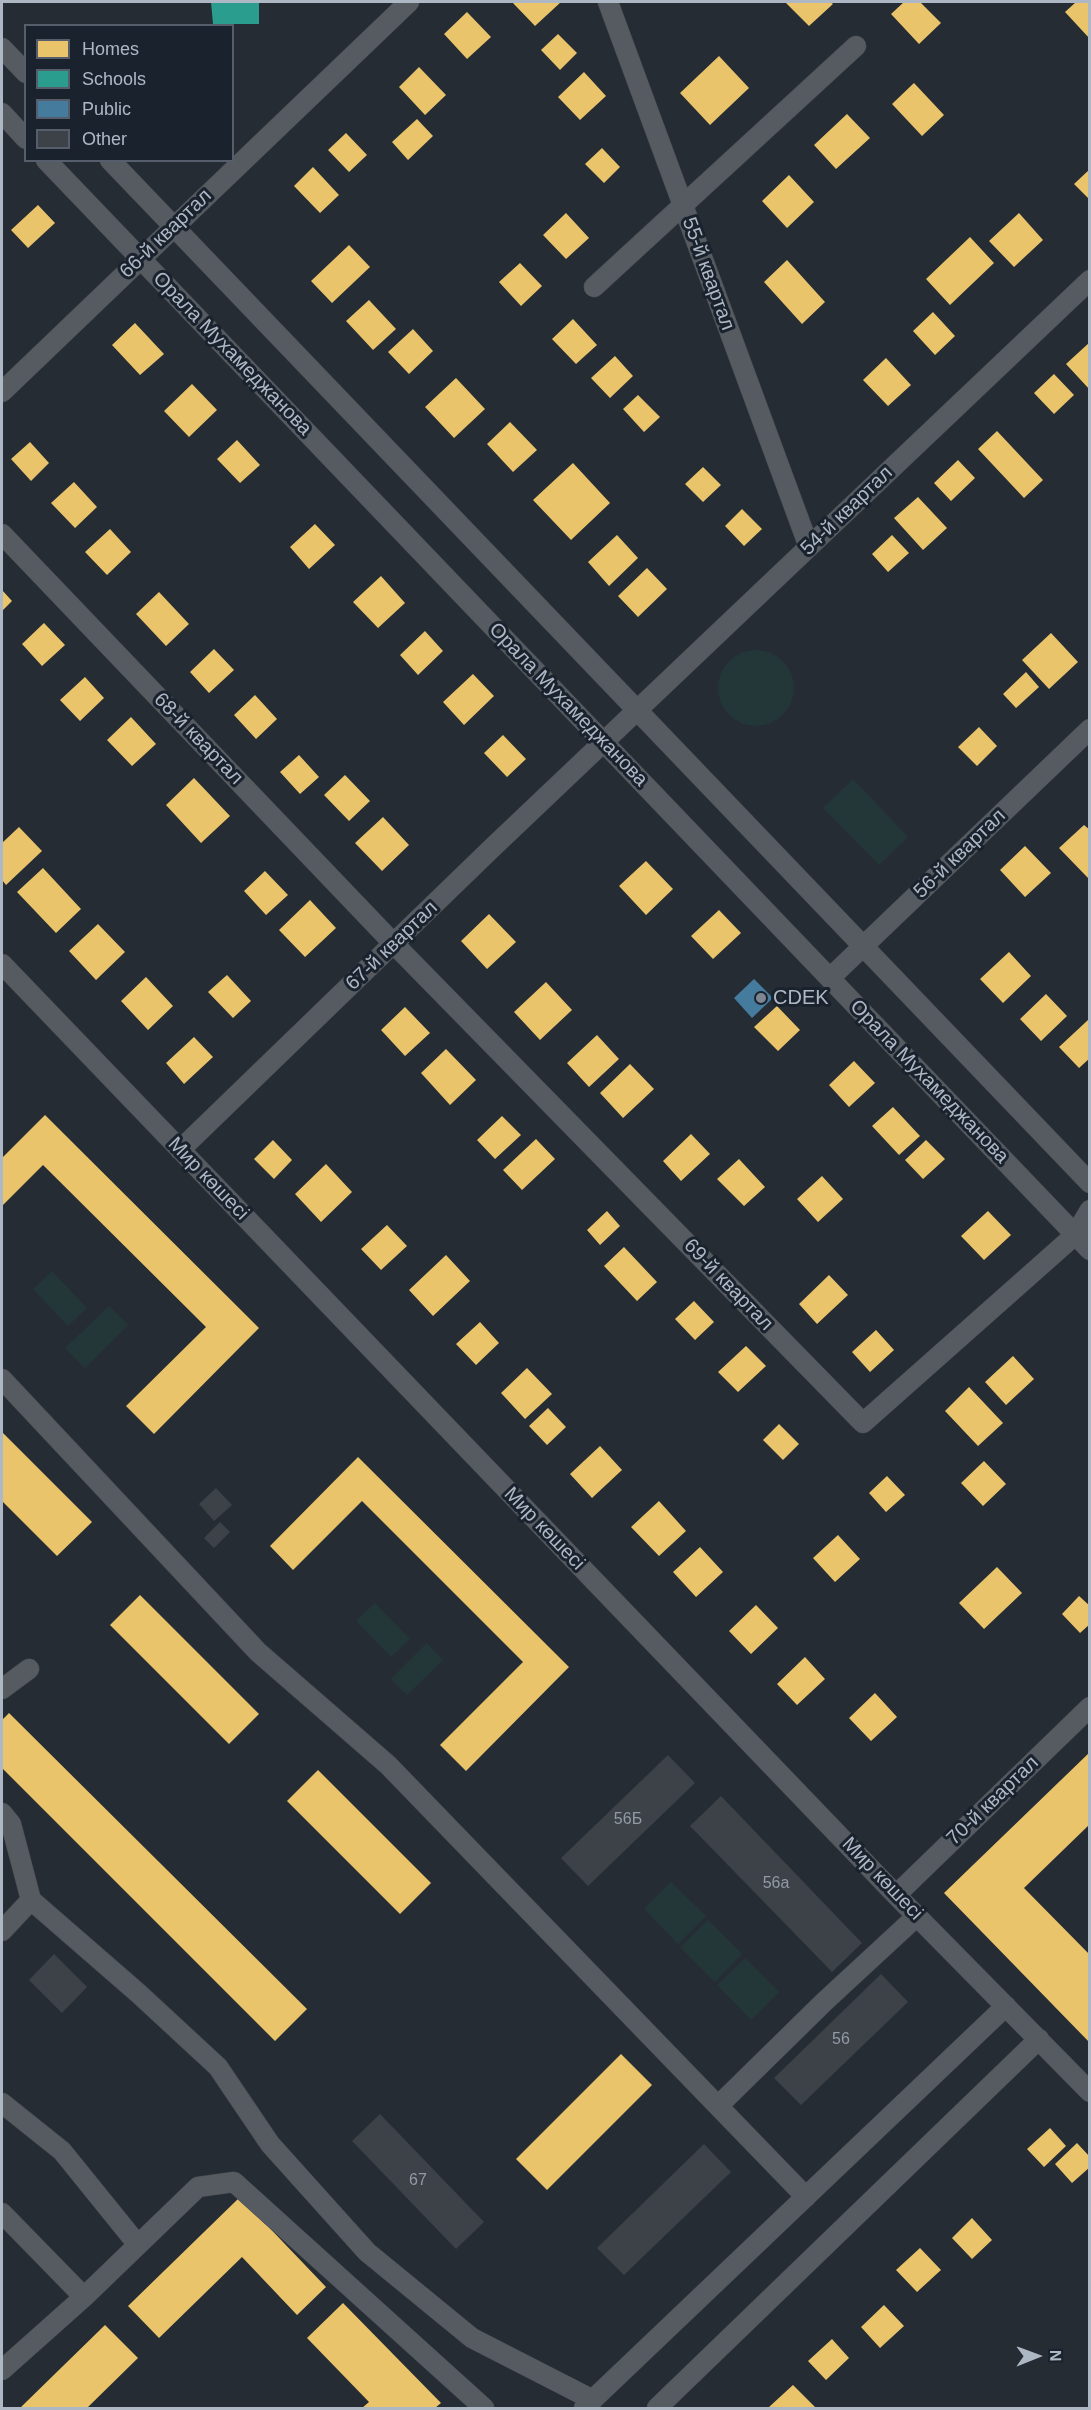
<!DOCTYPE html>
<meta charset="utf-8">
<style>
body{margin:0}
#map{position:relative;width:1091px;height:2410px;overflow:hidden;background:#262c33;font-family:Helvetica,sans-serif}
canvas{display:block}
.frame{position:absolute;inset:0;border:3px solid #aeb8c5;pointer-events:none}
.legend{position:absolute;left:24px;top:24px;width:210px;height:138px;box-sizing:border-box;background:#1a222d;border:2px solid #555e6a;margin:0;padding:8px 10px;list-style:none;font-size:18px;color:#aeb8c5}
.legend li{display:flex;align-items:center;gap:12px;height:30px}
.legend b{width:30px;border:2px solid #555e6a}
.north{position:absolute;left:1007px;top:2326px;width:60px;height:60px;-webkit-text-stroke:4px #1a222d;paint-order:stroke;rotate:89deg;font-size:16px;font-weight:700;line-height:24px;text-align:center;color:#aeb8c5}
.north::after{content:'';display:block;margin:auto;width:21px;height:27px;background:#aeb8c5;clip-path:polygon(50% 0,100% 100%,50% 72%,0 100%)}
</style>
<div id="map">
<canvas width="1091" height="2410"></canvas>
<div class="frame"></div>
<ul class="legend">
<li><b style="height:16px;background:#e9c46a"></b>Homes</li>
<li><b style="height:16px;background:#2a9d8f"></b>Schools</li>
<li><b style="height:16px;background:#457b9d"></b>Public</li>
<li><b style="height:16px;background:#3d4248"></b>Other</li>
</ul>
<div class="north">N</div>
</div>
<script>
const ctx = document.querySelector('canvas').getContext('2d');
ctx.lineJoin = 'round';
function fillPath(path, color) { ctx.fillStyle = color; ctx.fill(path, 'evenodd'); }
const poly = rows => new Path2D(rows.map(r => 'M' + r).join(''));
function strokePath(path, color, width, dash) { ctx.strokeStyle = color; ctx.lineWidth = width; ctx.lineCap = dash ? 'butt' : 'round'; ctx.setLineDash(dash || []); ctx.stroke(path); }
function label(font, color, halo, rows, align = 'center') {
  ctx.font = font + ' Helvetica,sans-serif'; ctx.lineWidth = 6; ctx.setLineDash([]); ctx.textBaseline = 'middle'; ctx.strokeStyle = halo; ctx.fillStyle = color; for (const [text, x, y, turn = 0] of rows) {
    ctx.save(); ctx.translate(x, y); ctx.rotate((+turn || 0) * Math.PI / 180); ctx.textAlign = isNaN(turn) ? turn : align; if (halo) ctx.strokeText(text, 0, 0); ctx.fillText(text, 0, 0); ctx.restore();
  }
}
const green = poly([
 '718 688a38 38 0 1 1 76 0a38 38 0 1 1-76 0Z',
 [853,779,908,837,879,865,823,808],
 [52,1271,87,1308,68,1326,33,1289],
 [109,1306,128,1325,85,1368,65,1348],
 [375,1603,410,1639,391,1657,356,1621],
 [427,1643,443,1660,407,1695,391,1679],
 [671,1882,706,1916,678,1944,644,1909],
 [708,1920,742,1954,715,1982,680,1947],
 [745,1958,779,1992,751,2020,717,1985]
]);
const homes = poly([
 [512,2,561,2,535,26],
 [785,2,830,2,833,4,809,26],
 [904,2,920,2,941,23,919,44,891,14],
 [1076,2,1090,2,1090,39,1065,12],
 [467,12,491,37,467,59,444,34],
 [558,34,577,53,560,70,541,50],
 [719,56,749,88,710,125,680,93],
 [419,67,446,95,425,115,399,87],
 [584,72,606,96,580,120,558,97],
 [914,83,944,115,922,136,892,104],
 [847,114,870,138,836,169,814,145],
 [417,119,433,136,408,160,392,142],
 [346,133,367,155,349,172,328,150],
 [602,148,620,167,604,183,585,164],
 [313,167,339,195,320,213,294,186],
 [1090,169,1090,200,1074,184],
 [789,175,814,202,787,228,762,201],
 [38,205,55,223,28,248,11,230],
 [566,213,589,238,566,259,543,235],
 [1019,213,1043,240,1014,267,989,241],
 [970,237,994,263,950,305,926,279],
 [349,245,370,267,332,303,311,281],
 [787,260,825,302,802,324,764,282],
 [520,263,542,286,521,306,499,282],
 [369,300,396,329,373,350,346,321],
 [933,312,955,336,935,355,913,331],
 [573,319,597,345,576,364,552,339],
 [135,323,164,354,140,375,112,345],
 [413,329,433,351,409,374,388,352],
 [1090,342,1090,390,1066,364],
 [615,356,633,376,610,398,591,378],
 [886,358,911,385,888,406,863,380],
 [1054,374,1074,395,1054,414,1034,393],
 [456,378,485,409,454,438,425,407],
 [192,384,217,410,189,437,164,411],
 [638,395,660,417,644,432,623,409],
 [510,422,537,450,513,472,487,444],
 [997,431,1043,480,1024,498,978,449],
 [237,440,260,465,240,483,217,459],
 [30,442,49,463,31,481,11,459],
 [958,460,975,478,951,501,934,483],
 [573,463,610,503,571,540,533,500],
 [703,467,721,485,703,502,685,484],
 [74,482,97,507,75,528,51,503],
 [918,497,947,528,923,550,894,518],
 [742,509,762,529,744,546,725,526],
 [315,524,335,545,309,569,290,547],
 [110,529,131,552,107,575,85,552],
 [617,535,638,558,609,586,588,562],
 [892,535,909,553,888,572,872,554],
 [647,568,667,589,638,617,618,596],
 [381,576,405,603,378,628,353,602],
 [2,590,12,601,2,611],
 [159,592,189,624,166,646,136,614],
 [44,623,65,645,42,666,22,644],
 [425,631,443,651,418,675,400,655],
 [1051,633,1078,662,1049,689,1022,660],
 [214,649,234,670,209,693,190,672],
 [1026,672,1039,687,1016,708,1003,694],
 [473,674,494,696,464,725,443,702],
 [85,677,104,698,80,721,60,700],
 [255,695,277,719,256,739,234,715],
 [131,717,156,744,132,766,107,740],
 [979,727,997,746,977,766,958,747],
 [503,735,526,759,507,777,484,753],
 [299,755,319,777,300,794,280,772],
 [345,775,370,801,349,821,324,795],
 [194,778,230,816,201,843,166,805],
 [383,817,409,845,382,871,355,843],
 [1084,825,1090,830,1090,876,1088,878,1059,848],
 [19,827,42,851,6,885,2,880,2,843],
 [1025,846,1051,873,1025,897,1000,870],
 [646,861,673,889,646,915,619,886],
 [43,868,81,909,56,933,17,892],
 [265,871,288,895,266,915,244,891],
 [310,900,336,928,305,957,279,930],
 [719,910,741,933,713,959,691,936],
 [489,914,516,942,487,969,461,941],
 [98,924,125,952,96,980,69,951],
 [1009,952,1031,976,1003,1003,980,979],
 [227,975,251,1001,233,1018,208,992],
 [146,977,173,1006,148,1030,121,1001],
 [546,982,572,1010,540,1040,514,1012],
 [1046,994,1067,1016,1041,1041,1020,1019],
 [777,1006,800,1030,778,1051,754,1027],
 [405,1007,430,1033,405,1056,381,1030],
 [1088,1020,1090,1022,1090,1058,1079,1068,1059,1047],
 [597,1035,619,1059,589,1087,567,1063],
 [194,1037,213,1057,184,1084,166,1063],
 [446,1049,476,1080,450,1105,421,1073],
 [854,1061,875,1083,849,1107,829,1085],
 [630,1064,654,1089,623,1118,600,1093],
 [893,1107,920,1136,899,1155,872,1126],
 [45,1115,259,1328,154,1434,126,1406,206,1327,43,1165,2,1206,2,1158],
 [502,1116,521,1135,495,1159,477,1140],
 [691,1134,710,1154,681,1181,663,1161],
 [536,1139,555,1159,522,1190,503,1170],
 [273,1140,292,1160,274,1179,254,1159],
 [926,1140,945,1159,923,1179,905,1160],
 [739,1159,765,1187,744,1206,717,1179],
 [326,1164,352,1192,321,1222,295,1194],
 [822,1176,843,1199,818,1222,797,1199],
 [607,1211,620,1226,600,1245,587,1230],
 [988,1211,1011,1235,984,1260,961,1236],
 [387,1225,407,1246,381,1270,361,1249],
 [624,1247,657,1282,637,1301,604,1266],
 [446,1255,470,1281,433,1316,409,1290],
 [829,1275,848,1295,817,1324,799,1304],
 [694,1301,714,1322,695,1340,675,1319],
 [480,1322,499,1343,476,1365,456,1344],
 [876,1330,894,1350,870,1372,852,1352],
 [746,1346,766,1366,738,1392,718,1372],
 [1013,1356,1034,1379,1006,1405,985,1382],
 [527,1368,552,1394,525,1419,501,1393],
 [969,1387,1003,1423,978,1446,945,1411],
 [548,1408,566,1427,547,1445,529,1426],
 [779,1424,799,1444,783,1460,763,1440],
 [2,1432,92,1522,57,1556,2,1501],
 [600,1446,622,1470,592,1498,570,1474],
 [358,1457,569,1667,466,1771,440,1745,523,1662,362,1501,293,1570,270,1546],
 [984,1461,1006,1484,983,1506,961,1483],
 [887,1476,905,1495,886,1512,869,1493],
 [659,1501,686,1531,659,1556,631,1527],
 [838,1535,860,1559,835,1582,813,1558],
 [700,1547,723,1572,696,1597,673,1572],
 [997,1567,1022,1593,984,1629,959,1603],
 [140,1595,259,1714,229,1744,110,1625],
 [1079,1596,1090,1606,1090,1624,1080,1633,1062,1614],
 [756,1605,778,1628,751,1654,729,1631],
 [805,1657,825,1679,797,1705,777,1684],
 [875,1693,897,1717,871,1741,849,1718],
 [9,1713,307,2009,275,2041,2,1768,2,1720],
 [1090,1752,1090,1824,1024,1888,1090,1955,1090,2043,944,1893],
 [318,1770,431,1883,400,1914,287,1801],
 [621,2054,652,2085,547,2190,516,2159],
 [1050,2128,1066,2146,1044,2167,1027,2149],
 [1077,2143,1090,2157,1090,2167,1072,2183,1055,2164],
 [240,2197,326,2287,297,2315,242,2257,159,2338,128,2306],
 [972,2218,992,2240,972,2259,952,2238],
 [920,2248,941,2270,917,2292,896,2270],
 [343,2303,441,2403,435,2408,362,2408,369,2402,307,2338],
 [884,2305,904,2326,880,2348,861,2327],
 [105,2325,138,2358,87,2408,20,2408],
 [832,2339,849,2358,826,2380,808,2361],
 [793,2385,816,2408,771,2408,769,2407]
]);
const schools = poly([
 [211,2,259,2,259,24,213,24]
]);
const public = poly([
 [754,979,773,998,752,1018,734,998]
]);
const building = poly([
 [216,1488,232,1505,214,1521,199,1504],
 [220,1522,230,1532,214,1548,204,1538],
 [668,1755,695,1783,588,1886,561,1858],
 [721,1796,862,1943,832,1972,690,1826],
 [54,1954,87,1987,62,2013,29,1980],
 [881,1974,908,2002,801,2105,774,2078],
 [380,2114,484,2222,456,2249,352,2141],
 [704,2144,731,2172,624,2275,597,2248]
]);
const minor = poly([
 [608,2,809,547],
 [2,48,26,73],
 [2,113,26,139],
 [46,160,1090,1250],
 [110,160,1090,1183],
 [594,287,856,46],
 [2,392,409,2],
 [2,534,394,944,863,1423,1075,1235,1090,1210],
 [2,964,896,1895,1090,2092],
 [830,978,1090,729],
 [180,1150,492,848,1090,280],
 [2,1379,258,1652,388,1765,806,2197],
 [2,1689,29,1669],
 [2,1813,11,1824,31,1900,2,1931],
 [896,1895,1090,1707],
 [31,1900,138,1993,218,2067,270,2144,367,2252,472,2338,593,2400],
 [2,2103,62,2151,138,2245],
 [718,2106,824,2002,917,1916],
 [2,2213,84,2297],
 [2,2370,84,2297,198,2187,234,2182,484,2408],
 [584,2408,1006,2006],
 [657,2408,1039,2039]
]);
const markers = [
 [761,998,6,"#7e8792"]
];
const numberNames = [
 ["56Б",628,1820],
 ["56а",776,1884],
 ["56",841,2040],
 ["67",418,2181]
];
const streetNames = [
 ["66-й квартал",166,234,-44],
 ["55-й квартал",708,274,70],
 ["Орала Мухамеджанова",232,354,46],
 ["54-й квартал",847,511,-44],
 ["Орала Мухамеджанова",568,705,46],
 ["68-й квартал",198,739,46],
 ["56-й квартал",960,854,-44],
 ["67-й квартал",392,946,-44],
 ["Орала Мухамеджанова",929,1082,46],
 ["Мир көшесі",208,1179,46],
 ["69-й квартал",728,1285,46],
 ["Мир көшесі",544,1529,46],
 ["70-й квартал",993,1801,-44],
 ["Мир көшесі",882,1879,46]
];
const poiNames = [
 ["CDEK",773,998]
];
fillPath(green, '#233638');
fillPath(homes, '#e9c46a');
fillPath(schools, '#2a9d8f');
fillPath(public, '#457b9d');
fillPath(building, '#3d4248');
strokePath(minor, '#44484d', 21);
strokePath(minor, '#565a61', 20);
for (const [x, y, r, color] of markers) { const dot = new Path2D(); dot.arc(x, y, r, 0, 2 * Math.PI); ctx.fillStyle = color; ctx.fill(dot); strokePath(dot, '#1a222d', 2); }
label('16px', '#929aa6', null, numberNames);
label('20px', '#aeb8c5', '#1a222d', streetNames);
label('20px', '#aeb8c5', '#1a222d', poiNames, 'left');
</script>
